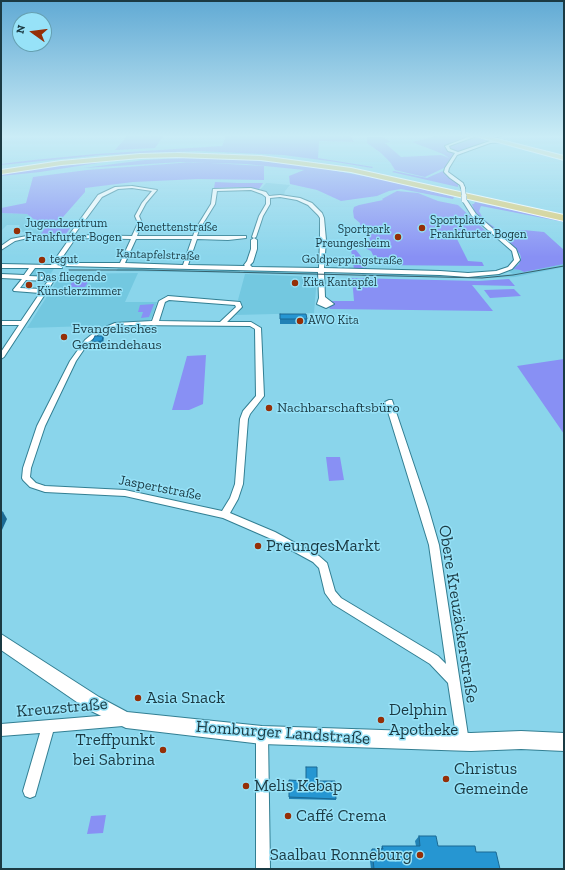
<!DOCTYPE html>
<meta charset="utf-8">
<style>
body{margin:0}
#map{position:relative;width:565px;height:870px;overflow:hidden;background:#8ad5eb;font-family:"Zilla Slab",serif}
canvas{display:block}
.frame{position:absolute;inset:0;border:2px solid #1b3a43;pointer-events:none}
.north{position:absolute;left:12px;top:12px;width:40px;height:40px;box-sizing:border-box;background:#97e2f8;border:1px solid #659fb0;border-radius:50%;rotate:284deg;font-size:11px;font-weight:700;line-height:16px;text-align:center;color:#1b3a43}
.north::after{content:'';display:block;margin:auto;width:14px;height:18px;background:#952f07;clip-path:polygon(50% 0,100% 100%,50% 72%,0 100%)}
</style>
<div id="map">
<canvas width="565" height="870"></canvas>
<div class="frame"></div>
<div class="north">N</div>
</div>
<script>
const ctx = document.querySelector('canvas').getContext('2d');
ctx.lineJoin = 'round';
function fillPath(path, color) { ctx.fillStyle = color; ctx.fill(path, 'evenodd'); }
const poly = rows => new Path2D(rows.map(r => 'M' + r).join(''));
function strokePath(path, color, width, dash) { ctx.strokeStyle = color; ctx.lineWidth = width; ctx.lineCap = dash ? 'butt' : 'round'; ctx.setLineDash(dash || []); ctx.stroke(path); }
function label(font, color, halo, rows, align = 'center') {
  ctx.font = font + ' "Zilla Slab",serif'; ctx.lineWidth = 3; ctx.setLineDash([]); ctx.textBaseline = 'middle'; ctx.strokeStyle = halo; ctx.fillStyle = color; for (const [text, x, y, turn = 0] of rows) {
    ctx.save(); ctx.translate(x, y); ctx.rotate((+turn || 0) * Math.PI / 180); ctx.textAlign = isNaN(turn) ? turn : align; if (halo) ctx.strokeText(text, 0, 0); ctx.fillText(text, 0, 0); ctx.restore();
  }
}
const built = poly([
 [266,183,268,183,290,185,285,191,284,195,273,195,260,190],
 [1,213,27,214,45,228,41,234,29,234,30,232,14,232,20,225,7,225,1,231],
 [564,264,564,267,515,277,494,278,363,276,362,274,490,276,513,274,509,272,513,269,520,270,524,272],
 [35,268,54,269,48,277,28,277],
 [118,268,153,269,240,271,240,273,116,271],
 [244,271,316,273,318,275,243,273],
 [138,273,125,302,157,302,152,317,150,320,117,322,96,330,89,326,27,328,61,274],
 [245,274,317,277,314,313,235,315,243,306,238,300]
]);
const green = poly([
 [128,135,164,135,155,148,115,150],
 [226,135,350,135,354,142,319,141,318,158,373,167,372,168,336,162,283,155,198,151,102,155,1,165,1,164,33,160,96,154,222,146],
 [440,135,470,135,446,145,448,150,454,153,453,158,451,158,452,159,446,167,425,177,395,170,390,162,381,153,367,143,367,137,383,137,391,142,385,143,401,157,441,155,449,158,443,154,412,142],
 [474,136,489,141,484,141,485,143,459,152,452,151,449,147,449,145],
 [182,158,249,160,310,166,385,180,454,197,453,199,401,189,389,191,377,196,341,201,317,190,290,184,289,176,304,170,246,164,181,162,83,168,145,160],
 [124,159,40,172,1,176,1,174,31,169],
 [193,162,264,166,264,180,198,179,133,182,85,188,85,192,56,225,60,227,71,227,66,234,41,234,45,228,27,214,1,213,1,208,26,203,33,177,87,170],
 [394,171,427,178,443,171,448,177,458,183,458,187,392,172],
 [215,182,238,183,263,183,259,189,237,187,214,188],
 [397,191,418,193,438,201,458,205,488,233,480,235,455,235,468,261,482,262,484,266,378,265,371,251,365,248,369,245,370,239,361,231,360,223,354,218,353,211,354,207,359,205,383,200,382,199],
 [475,202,564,221,564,222,481,206,479,211,484,220,500,231,497,232,475,213,472,204,474,204],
 [523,230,544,232,564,250,564,264,524,272,520,270,513,269,519,264,521,258,520,254,499,233],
 [351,250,356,250,360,255,367,269,354,269],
 [77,275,92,275,85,287,69,287],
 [352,278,478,281,509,279,515,286,472,285,493,311,330,309,329,307,333,304,331,301,354,301],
 [514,289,521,296,490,298,484,290],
 [154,304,149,317,141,318,143,312,138,312,140,305],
 [206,355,203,404,189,410,172,410,187,356],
 [564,359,564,434,517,366],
 [326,457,340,457,344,480,329,481],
 [106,815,103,833,87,834,91,816]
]);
const street = poly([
 [473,135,474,137,449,146,450,149,458,152,490,141,504,142,490,143,457,155,449,168,448,172,463,183,465,188,463,189,461,188,460,185,450,178,444,172,445,168,455,153,448,151,445,146,473,135],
 [486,135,502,135,497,137,485,137,486,135],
 [132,186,157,190,146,203,139,216,142,223,137,236,193,236,195,230,211,204,213,189,251,188,266,192,269,196,280,195,300,198,312,203,322,213,324,218,326,240,324,268,440,271,468,273,496,271,508,267,514,260,512,251,472,216,462,200,464,199,466,199,476,214,516,249,520,260,512,269,499,274,468,277,440,275,324,272,325,297,334,304,326,308,317,304,319,298,318,272,64,266,64,264,66,263,120,263,131,239,74,238,75,239,57,265,62,266,62,268,35,268,29,276,52,277,55,279,4,357,1,359,1,352,19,325,1,325,1,321,21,321,40,293,14,291,13,290,22,279,1,278,1,274,24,275,29,268,1,268,1,264,51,265,70,238,32,237,15,241,1,250,1,246,11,239,32,235,69,235,98,195,115,187,132,186],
 [132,188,152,191,142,203,135,216,138,223,132,236,74,235,102,197,118,189,132,188],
 [251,190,262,194,266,197,266,204,259,216,252,237,254,238,251,240,251,249,247,261,244,265,245,266,188,265,197,239,228,240,246,238,246,236,197,236,199,230,215,204,217,191,251,190],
 [280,197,297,200,308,205,318,215,320,218,320,240,319,268,252,267,250,265,253,262,257,249,257,240,254,238,256,237,263,216,270,204,270,198,280,197],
 [136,239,192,239,183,265,125,263,136,239],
 [26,280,48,281,42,289,20,288,26,280],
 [168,296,240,302,242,307,227,322,251,322,261,328,264,396,250,414,248,419,243,484,238,499,230,513,275,532,319,556,327,563,335,591,341,598,438,656,446,664,429,545,385,402,389,400,392,400,428,507,439,545,469,742,467,746,463,748,459,746,457,742,448,683,430,664,333,604,325,593,319,568,313,562,269,538,223,518,125,496,45,492,30,487,23,480,22,478,23,468,37,426,70,361,85,340,96,331,115,323,152,321,159,301,168,296],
 [169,300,235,305,236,307,220,322,159,321,165,302,169,300],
 [130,325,250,326,255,329,256,396,243,411,240,419,235,484,230,498,222,511,125,490,45,486,36,483,30,477,31,468,45,426,76,361,89,342,100,333,118,326,130,325],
 [123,714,127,716,129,720,127,724,123,726,53,732,35,796,30,798,25,796,23,791,40,733,1,736,1,724,123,714],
 [262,729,266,731,268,735,270,869,256,869,256,735,258,731,262,729]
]);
const secondary = poly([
 [1,634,99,697,127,712,262,726,471,733,521,731,564,733,564,751,521,749,471,751,262,744,126,728,87,709,1,650,1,634]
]);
const primary = poly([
 [472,135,481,135,564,156,564,160,472,135]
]);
const highway = poly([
 [177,153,261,156,351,168,564,215,564,221,351,172,261,160,177,157,140,158,61,165,1,174,1,170,61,161,140,154,177,153]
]);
const tram = poly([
 [69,270,142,270,482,278,513,275,564,266]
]);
const streetBridgeFar1 = poly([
 [463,188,464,197]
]);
const streetBridge = poly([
 [464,196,464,200]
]);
const wall = poly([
 [280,314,307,319,307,324,280,324],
 [103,336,104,338,103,344,93,344,92,342],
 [289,780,306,781,317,781,336,799,336,800,289,799],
 [419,836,438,846,476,852,500,869,371,869,369,853,372,849,381,849,382,846,416,846,415,841]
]);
const shadedWall = poly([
 [3,512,7,519,2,530,1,529,1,517]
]);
const building = poly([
 [280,314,306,314,307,319,280,319,280,314],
 [95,336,103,336,102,341,92,342,95,336],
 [1,512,3,512,1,517,1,512],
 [306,767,317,767,317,781,335,781,336,799,289,797,289,780,306,781,306,767],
 [419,836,436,836,438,846,475,846,476,852,496,852,500,869,374,869,372,849,383,849,382,846,420,846,419,836]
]);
const markers = [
 [422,228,4,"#952f07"],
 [17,231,4,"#952f07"],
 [398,237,4,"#952f07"],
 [42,260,4,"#952f07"],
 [295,283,4,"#952f07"],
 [29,285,4,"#952f07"],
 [300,321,4,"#952f07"],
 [64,337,4,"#952f07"],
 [269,408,4,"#952f07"],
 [258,546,4,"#952f07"],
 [138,698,4,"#952f07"],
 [381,720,4,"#952f07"],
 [163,750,4,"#952f07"],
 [446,779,4,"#952f07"],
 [246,786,4,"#952f07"],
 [288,816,4,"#952f07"],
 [420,855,4,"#952f07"]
];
const farPoinames = [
 ["Sportplatz",430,221],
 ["Frankfurter Bogen",430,235],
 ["Jugendzentrum",25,224],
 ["Frankfurter Bogen",25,238],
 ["Sportpark",390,230,"right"],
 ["Preungesheim",390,244,"right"],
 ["tegut",50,260],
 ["Das fliegende",37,278],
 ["Künstlerzimmer",37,292],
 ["Kita Kantapfel",303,283],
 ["AWO Kita",308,321]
];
const farStreetnames = [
 ["Renettenstraße",177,228],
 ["Kantapfelstraße",158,255,2],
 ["Goldpeppingstraße",352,260,1]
];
const poiNames = [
 ["Evangelisches",72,329],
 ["Gemeindehaus",72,345],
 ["Nachbarschaftsbüro",277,408]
];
const streetNames = [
 ["Jaspertstraße",160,488,11]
];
const nearPoinames = [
 ["PreungesMarkt",266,546],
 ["Asia Snack",146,698],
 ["Delphin",389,710],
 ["Apotheke",389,730],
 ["Treffpunkt",155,740,"right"],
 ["bei Sabrina",155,760,"right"],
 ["Christus",454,769],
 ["Gemeinde",454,789],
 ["Melis Kebap",254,786],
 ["Caffé Crema",296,816],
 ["Saalbau Ronneburg",412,855,"right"]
];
const nearStreetnames = [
 ["Obere Kreuzäckerstraße",458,614,81],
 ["Kreuzstraße",62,708,-5],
 ["Homburger Landstraße",283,733,4]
];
fillPath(built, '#73c8e0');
fillPath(green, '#8890f4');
strokePath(street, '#327f93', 2);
strokePath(secondary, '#327f93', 2);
strokePath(primary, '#fff', 2);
strokePath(highway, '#fff', 2);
fillPath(street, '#fff');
fillPath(secondary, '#fff');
fillPath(primary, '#ebe0ad');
fillPath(highway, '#dc7');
strokePath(tram, '#37616d', 1);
strokePath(streetBridgeFar1, '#327f93', 5, []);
strokePath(streetBridge, '#327f93', 6, []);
strokePath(streetBridgeFar1, '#fff', 4);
strokePath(streetBridge, '#fff', 5);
fillPath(wall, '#2181b5');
fillPath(shadedWall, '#1b6993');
fillPath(building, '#2696d2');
strokePath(building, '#1b6993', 1);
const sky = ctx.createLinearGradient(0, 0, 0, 257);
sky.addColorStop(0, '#61aad4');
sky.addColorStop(0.53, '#caecf6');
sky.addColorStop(1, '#caecf600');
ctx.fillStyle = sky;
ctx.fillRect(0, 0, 565, 257);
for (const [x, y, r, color] of markers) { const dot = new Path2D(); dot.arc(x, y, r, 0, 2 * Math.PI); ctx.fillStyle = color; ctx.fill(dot); strokePath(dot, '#97e2f8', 1.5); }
label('12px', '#1b3a43', '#97e2f8', farPoinames, 'left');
label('12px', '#1b3a43', '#97e2f8', farStreetnames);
label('14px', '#1b3a43', '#97e2f8', poiNames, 'left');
label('14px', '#1b3a43', '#97e2f8', streetNames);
label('17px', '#1b3a43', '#97e2f8', nearPoinames, 'left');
label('17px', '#1b3a43', '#97e2f8', nearStreetnames);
</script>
